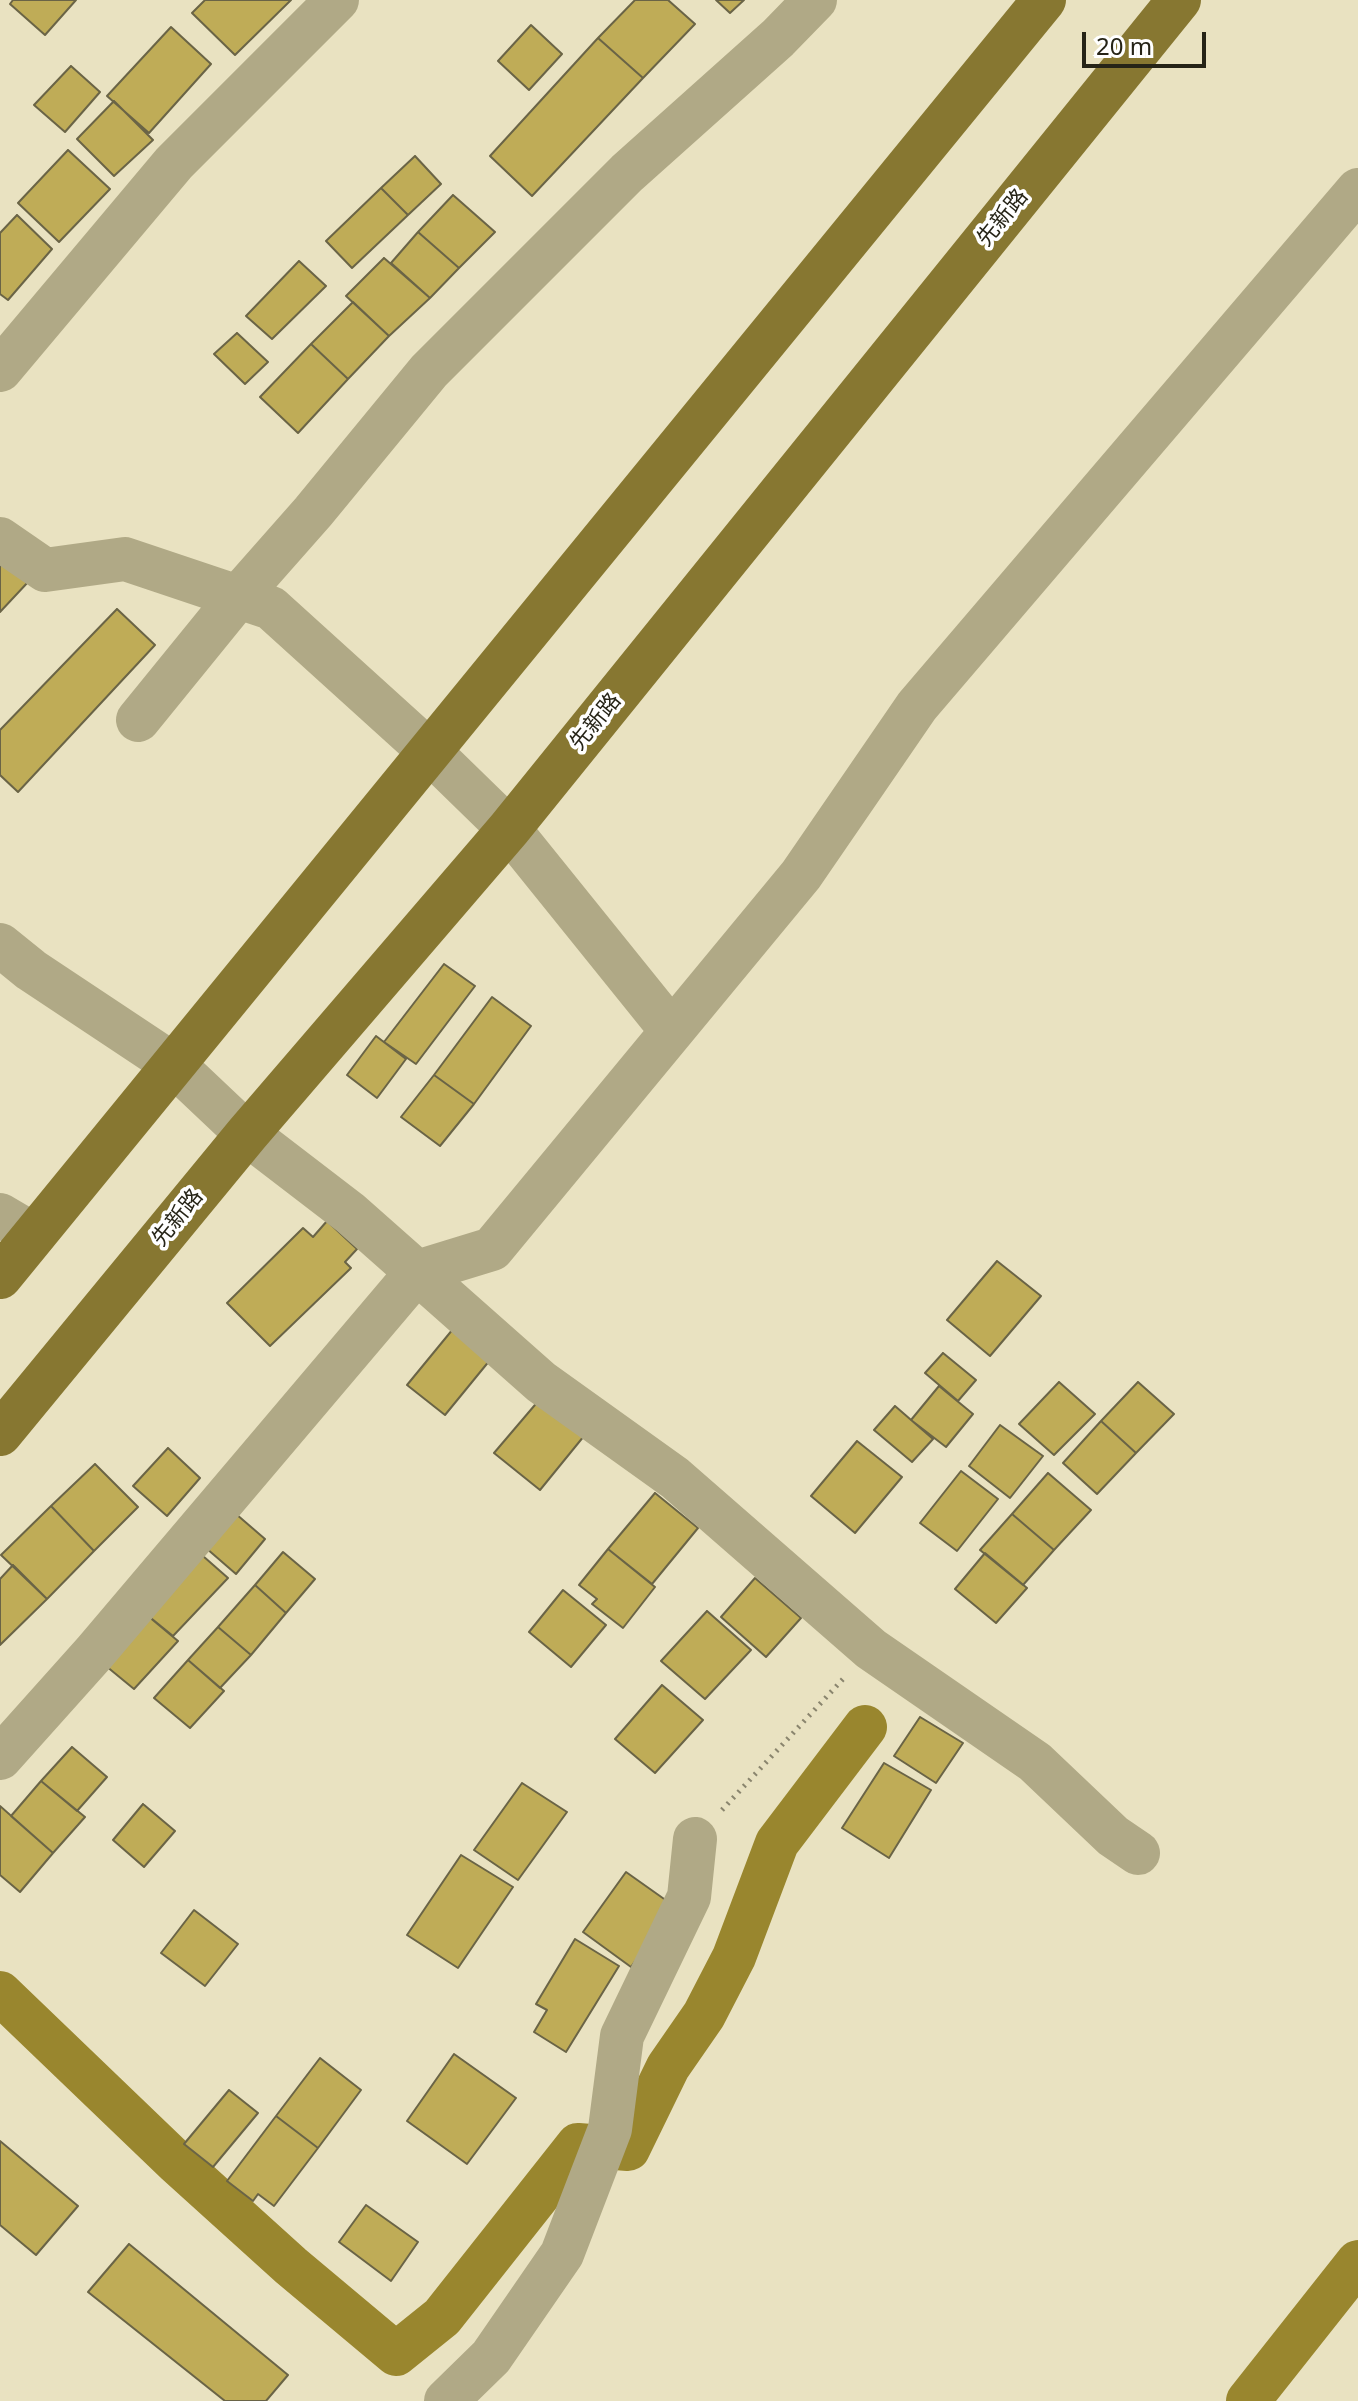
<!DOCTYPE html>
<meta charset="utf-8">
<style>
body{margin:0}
#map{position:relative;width:1358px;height:2401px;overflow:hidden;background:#e9e2c1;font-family:"Noto Sans",sans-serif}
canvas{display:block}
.scale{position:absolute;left:1082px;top:32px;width:124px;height:36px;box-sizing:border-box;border:4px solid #262417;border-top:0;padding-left:10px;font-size:24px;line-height:28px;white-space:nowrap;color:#262417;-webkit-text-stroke:6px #fff;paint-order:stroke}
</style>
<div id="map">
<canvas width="1358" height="2401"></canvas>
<div class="scale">20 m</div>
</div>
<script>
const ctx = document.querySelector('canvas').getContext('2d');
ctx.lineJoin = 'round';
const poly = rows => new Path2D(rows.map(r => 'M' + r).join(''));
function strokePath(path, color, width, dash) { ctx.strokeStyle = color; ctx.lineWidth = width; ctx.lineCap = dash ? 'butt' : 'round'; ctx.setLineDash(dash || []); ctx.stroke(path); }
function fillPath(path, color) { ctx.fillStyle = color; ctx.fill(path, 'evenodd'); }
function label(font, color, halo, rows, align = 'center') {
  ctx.font = font + ' "Noto Sans","Noto Sans SC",sans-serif'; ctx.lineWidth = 7; ctx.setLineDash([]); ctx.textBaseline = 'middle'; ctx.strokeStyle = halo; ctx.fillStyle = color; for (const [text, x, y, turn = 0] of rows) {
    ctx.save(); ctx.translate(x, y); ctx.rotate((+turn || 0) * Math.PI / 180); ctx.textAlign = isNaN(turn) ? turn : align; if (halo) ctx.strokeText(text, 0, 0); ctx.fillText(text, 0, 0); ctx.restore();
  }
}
const canal = poly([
 [0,1993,176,2162,291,2266,396,2354,442,2317,578,2145,628,2149,668,2067,704,2015,734,1957,777,1843,865,1727],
 [1248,2401,1358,2262]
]);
const building = poly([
 [13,0,76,0,45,35,10,4,13,0],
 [205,0,291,0,235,55,192,13,205,0],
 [635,0,668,0,695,24,643,78,598,38,635,0],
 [716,0,744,0,730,13,716,0],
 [531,25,562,54,529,90,498,61,531,25],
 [171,27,211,64,149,133,107,96,171,27],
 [598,38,643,78,532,196,490,156,598,38],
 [71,66,100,92,65,132,34,105,71,66],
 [114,101,153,140,114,176,77,139,114,101],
 [68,150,110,189,59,242,18,203,68,150],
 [415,156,441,184,408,215,381,188,415,156],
 [381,188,408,215,352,268,326,241,381,188],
 [453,195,495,232,459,268,418,232,453,195],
 [17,215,52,249,8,300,0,294,0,233,17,215],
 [418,232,459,268,430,298,391,263,418,232],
 [384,258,430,298,389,336,346,296,384,258],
 [299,261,326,286,272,339,246,316,299,261],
 [353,302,389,336,348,379,311,344,353,302],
 [237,333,268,362,245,384,214,354,237,333],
 [311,344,348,379,298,433,260,397,311,344],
 [0,555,29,581,0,612,0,555],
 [117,609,155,645,18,792,0,775,0,730,117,609],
 [444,964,475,986,416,1064,384,1042,444,964],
 [492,997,531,1026,474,1104,434,1075,492,997],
 [376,1036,406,1059,377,1098,347,1075,376,1036],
 [434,1075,474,1104,440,1146,401,1117,434,1075],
 [327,1221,357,1249,345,1262,351,1268,270,1346,227,1303,303,1228,313,1237,327,1221],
 [997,1261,1041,1296,990,1356,947,1320,997,1261],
 [453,1329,490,1360,445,1415,407,1385,453,1329],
 [943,1353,976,1380,958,1401,925,1373,943,1353],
 [1059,1382,1095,1414,1054,1455,1019,1424,1059,1382],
 [1138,1382,1174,1414,1136,1453,1101,1421,1138,1382],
 [939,1386,973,1414,946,1447,911,1420,939,1386],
 [540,1399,584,1436,540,1490,494,1453,540,1399],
 [895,1406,933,1439,912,1462,874,1430,895,1406],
 [1101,1421,1136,1453,1097,1494,1063,1463,1101,1421],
 [1000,1425,1043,1456,1010,1498,969,1466,1000,1425],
 [857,1441,902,1477,855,1533,811,1496,857,1441],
 [168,1448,200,1478,167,1516,133,1486,168,1448],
 [95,1464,138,1507,94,1551,51,1506,95,1464],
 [961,1471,998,1499,957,1551,920,1523,961,1471],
 [1048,1473,1091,1510,1054,1550,1012,1514,1048,1473],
 [655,1493,698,1528,652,1584,608,1549,655,1493],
 [51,1506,94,1551,47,1599,1,1555,51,1506],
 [236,1514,265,1539,236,1574,206,1548,236,1514],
 [1012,1514,1054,1550,1023,1585,980,1550,1012,1514],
 [195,1549,228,1578,173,1636,141,1610,195,1549],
 [608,1549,655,1587,623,1628,592,1604,597,1599,579,1585,608,1549],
 [283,1552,315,1579,286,1613,255,1585,283,1552],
 [985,1553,1027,1588,996,1623,955,1589,985,1553],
 [13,1565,47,1599,0,1645,0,1579,13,1565],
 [755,1578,801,1618,766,1657,721,1617,755,1578],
 [255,1585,286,1613,251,1655,218,1627,255,1585],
 [563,1590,606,1625,571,1667,529,1632,563,1590],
 [707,1611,751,1650,705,1699,661,1661,707,1611],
 [148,1616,178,1641,134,1689,106,1666,148,1616],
 [218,1627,251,1655,220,1688,188,1660,218,1627],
 [188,1660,224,1691,190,1728,154,1698,188,1660],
 [662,1685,703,1720,655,1773,615,1739,662,1685],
 [920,1717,963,1743,936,1783,894,1756,920,1717],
 [72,1747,107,1777,77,1811,41,1781,72,1747],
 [884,1763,931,1790,889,1858,842,1828,884,1763],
 [41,1781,85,1817,53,1853,11,1816,41,1781],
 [522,1783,567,1812,518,1880,474,1850,522,1783],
 [143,1804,175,1831,144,1867,113,1840,143,1804],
 [0,1806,53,1853,20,1892,0,1875,0,1806],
 [461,1855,513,1887,458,1968,407,1935,461,1855],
 [626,1872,674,1906,631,1967,583,1932,626,1872],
 [194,1910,238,1944,205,1986,161,1953,194,1910],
 [575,1939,619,1966,566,2052,534,2032,547,2010,536,2004,575,1939],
 [454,2054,516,2098,467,2164,407,2121,454,2054],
 [320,2058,361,2090,318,2148,276,2116,320,2058],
 [229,2090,258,2113,213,2167,184,2144,229,2090],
 [276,2116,318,2148,274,2206,258,2194,253,2201,227,2181,276,2116],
 [0,2141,78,2206,36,2255,0,2225,0,2141],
 [366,2205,418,2242,391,2281,339,2242,366,2205],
 [129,2244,288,2375,266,2401,225,2401,88,2292,129,2244]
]);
const path = poly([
 [722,1810,843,1679]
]);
const minor = poly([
 [0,370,174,163,337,0],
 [0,539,45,570,125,559,271,608,430,752,509,829,671,1030],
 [138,720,238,597,313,512,429,371,627,173,778,38,815,0],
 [0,945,31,970,174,1065,247,1134,350,1213,541,1382,675,1478,871,1649,1035,1762,1113,1836,1138,1853],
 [0,1215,34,1235],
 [0,1758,94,1653,417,1272,492,1249,801,875,917,706,1358,190],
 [446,2401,491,2357,562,2254,610,2129,622,2036,689,1897,695,1839]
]);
const major = poly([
 [0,1277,1044,0],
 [0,1434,247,1134,509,829,1179,0]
]);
const streetNames = [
 ["先新路",1003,218,-51],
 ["先新路",596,722,-51],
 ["先新路",178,1218,-51]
];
strokePath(canal, '#99862e', 44);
fillPath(building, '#bfac57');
strokePath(building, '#6a6446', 2);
strokePath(path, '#8a856e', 5, [2, 6]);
strokePath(minor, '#b0a986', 44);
strokePath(major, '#877731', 44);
label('22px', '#262417', '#fff', streetNames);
</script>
